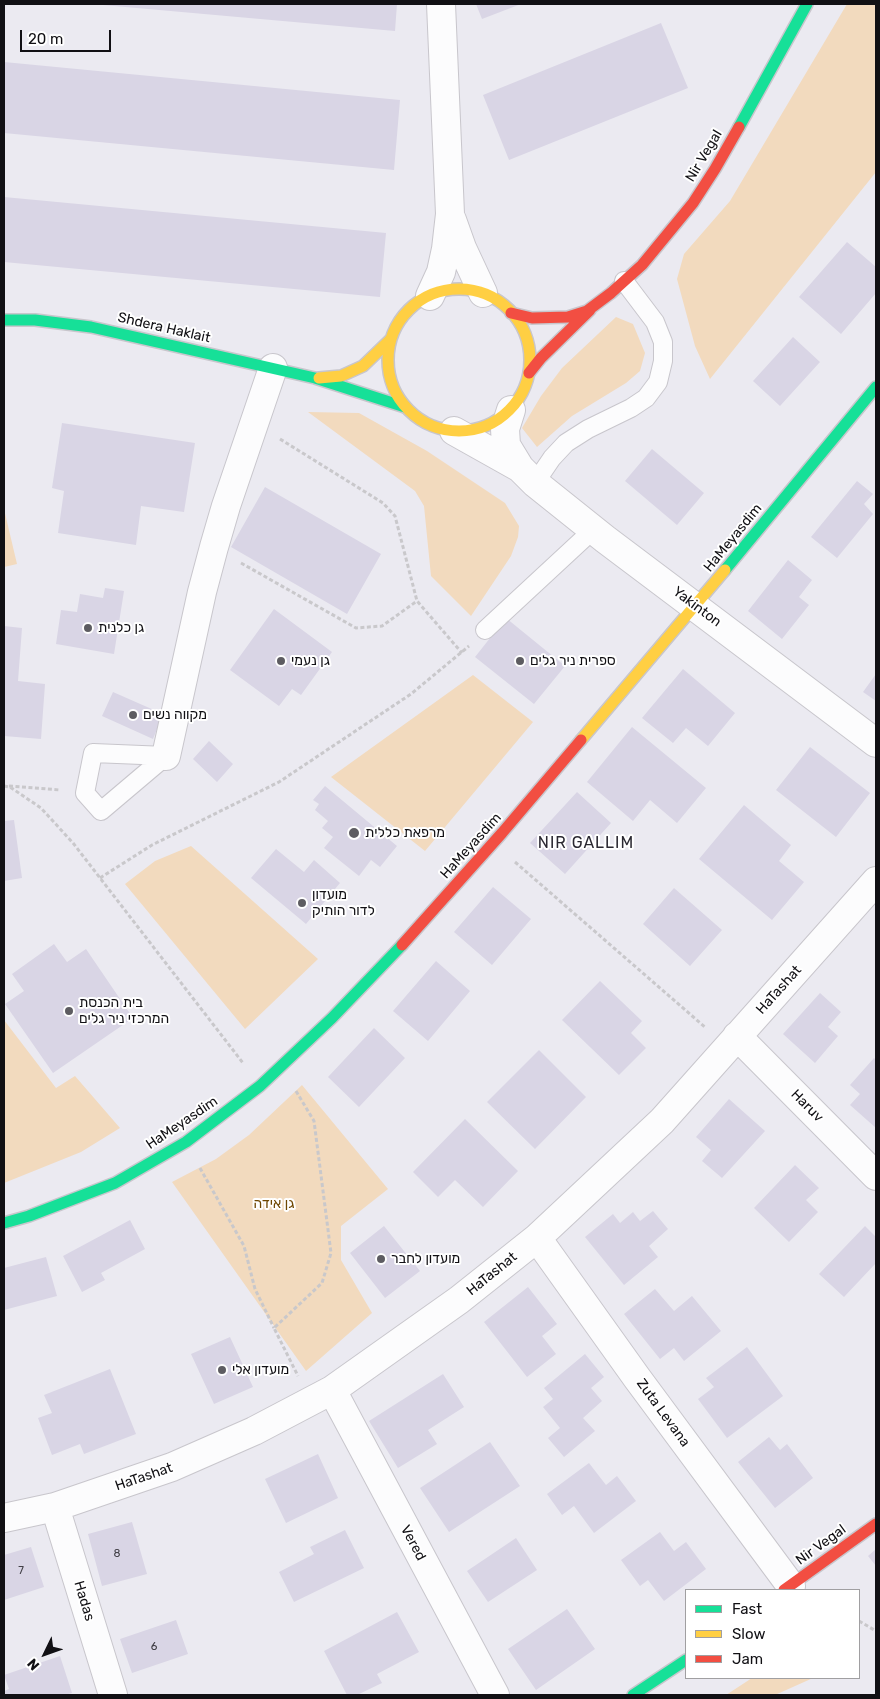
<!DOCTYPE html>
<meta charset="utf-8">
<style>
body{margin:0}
#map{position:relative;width:880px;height:1699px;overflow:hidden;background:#ebeaf1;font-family:Rubik,sans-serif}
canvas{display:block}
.frame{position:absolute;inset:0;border:5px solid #111014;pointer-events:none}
.legend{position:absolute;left:685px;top:1589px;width:175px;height:90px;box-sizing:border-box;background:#fff;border:1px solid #a09fa1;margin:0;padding:6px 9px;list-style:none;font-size:15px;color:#111014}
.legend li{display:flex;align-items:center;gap:10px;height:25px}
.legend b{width:25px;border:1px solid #a09fa1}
.north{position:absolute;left:20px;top:1629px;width:50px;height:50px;-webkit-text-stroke:4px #fff;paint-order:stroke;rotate:228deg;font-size:14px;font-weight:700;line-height:20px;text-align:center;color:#111014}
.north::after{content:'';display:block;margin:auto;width:18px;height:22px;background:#111014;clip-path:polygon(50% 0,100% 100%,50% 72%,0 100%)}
.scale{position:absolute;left:20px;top:30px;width:91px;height:22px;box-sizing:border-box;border:2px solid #111014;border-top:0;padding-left:6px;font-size:15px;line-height:18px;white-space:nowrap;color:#111014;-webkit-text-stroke:4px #fff;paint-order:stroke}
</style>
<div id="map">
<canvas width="880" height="1699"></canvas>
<div class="frame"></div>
<ul class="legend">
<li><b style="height:6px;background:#16e098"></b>Fast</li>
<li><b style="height:6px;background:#ffcf43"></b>Slow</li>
<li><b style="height:6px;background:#f24e42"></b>Jam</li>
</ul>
<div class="north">N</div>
<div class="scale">20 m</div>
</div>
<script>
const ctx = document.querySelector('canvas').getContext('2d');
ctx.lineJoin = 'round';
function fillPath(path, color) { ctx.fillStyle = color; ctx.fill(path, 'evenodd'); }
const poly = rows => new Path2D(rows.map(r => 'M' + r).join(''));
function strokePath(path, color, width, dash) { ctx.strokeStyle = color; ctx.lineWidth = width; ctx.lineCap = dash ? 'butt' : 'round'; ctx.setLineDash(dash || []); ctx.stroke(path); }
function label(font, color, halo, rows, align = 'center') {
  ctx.font = font + ' Rubik,"Noto Sans Hebrew",sans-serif'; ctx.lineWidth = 4; ctx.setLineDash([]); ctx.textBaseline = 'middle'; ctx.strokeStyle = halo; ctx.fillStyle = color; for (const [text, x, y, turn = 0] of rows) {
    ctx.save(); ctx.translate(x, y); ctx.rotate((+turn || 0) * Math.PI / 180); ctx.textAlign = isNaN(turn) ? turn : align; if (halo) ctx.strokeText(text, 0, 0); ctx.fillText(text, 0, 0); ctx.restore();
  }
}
const green = poly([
 [847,4,876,4,876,172,710,379,695,346,677,279,684,254,730,201],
 [616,317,633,324,645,353,640,371,626,383,572,416,537,447,522,428,541,396,562,368],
 [308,412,359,413,427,451,505,503,519,526,518,537,511,556,471,616,431,576,424,506,415,491],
 [4,509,17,564,4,567],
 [473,675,533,722,425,851,331,777],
 [191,846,318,959,245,1029,125,884,155,861],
 [4,1020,56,1088,75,1076,120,1128,81,1152,4,1183],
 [302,1085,388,1189,341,1226,341,1260,372,1313,306,1371,172,1182,216,1159,249,1135],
 [752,1678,813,1678,775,1695,726,1695]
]);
const building = poly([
 [103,4,397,4,395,31,103,5],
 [476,4,521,4,482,19],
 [661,23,688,88,509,160,483,95],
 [4,62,400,100,394,170,4,133],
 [4,197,386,233,380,297,4,262],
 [847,242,876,267,876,293,841,334,799,297],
 [793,337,820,362,780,406,753,381],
 [62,423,195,443,184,512,141,506,136,545,58,533,64,491,52,488],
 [652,449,704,493,677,525,625,481],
 [857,481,873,494,864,504,873,514,837,558,811,537],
 [265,487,381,554,347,614,231,547],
 [788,560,812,580,799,597,809,605,782,639,748,611],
 [105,588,124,591,114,654,56,644,61,610,77,612,80,594,103,598],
 [274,609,332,652,301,695,292,689,279,706,230,670],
 [506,618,565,666,534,704,475,657],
 [4,626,22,628,18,681,45,684,41,739,4,736],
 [683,669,735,713,708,746,686,728,673,743,642,718],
 [876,674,876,701,863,692],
 [113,692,163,714,153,739,102,716],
 [632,727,706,788,677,823,650,800,633,821,587,782],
 [209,741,233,764,217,782,193,759],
 [810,747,870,793,836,837,776,790],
 [325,786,397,846,380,867,371,860,359,876,324,848,333,837,322,828,328,821,315,810,319,804,313,800],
 [577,792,611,823,565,874,530,843],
 [744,805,791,845,779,861,804,882,772,920,699,859],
 [14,820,22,878,4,881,4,821],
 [276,849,304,872,314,860,340,883,306,924,251,878],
 [493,887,531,919,492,965,454,932],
 [674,888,722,930,690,966,643,924],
 [54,944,67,962,86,949,133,1018,53,1073,5,1004,24,991,12,974],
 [436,961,470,991,428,1041,393,1011],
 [600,981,642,1021,631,1033,646,1048,619,1075,562,1020],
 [820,993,841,1012,828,1027,838,1036,815,1063,783,1034],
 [374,1028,405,1058,359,1107,328,1077],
 [539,1050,586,1097,535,1149,487,1102],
 [874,1058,876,1060,876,1128,850,1105,860,1094,850,1085],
 [729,1099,765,1131,722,1178,702,1161,711,1150,696,1137],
 [465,1119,518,1171,483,1207,455,1180,438,1197,413,1172],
 [795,1165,819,1188,806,1200,818,1212,789,1242,754,1208],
 [653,1211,668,1229,649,1246,658,1257,624,1285,585,1237,613,1214,620,1223,633,1212,640,1221],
 [130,1220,145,1249,101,1273,105,1280,82,1292,63,1256],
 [384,1226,420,1271,385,1298,350,1253],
 [865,1226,876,1237,876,1263,844,1297,819,1274],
 [46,1257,57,1296,4,1310,4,1268],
 [528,1287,557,1324,542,1336,556,1354,527,1377,484,1322],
 [655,1289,674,1311,692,1296,721,1331,684,1361,674,1348,660,1359,624,1314],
 [230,1337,253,1387,214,1404,191,1354],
 [747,1347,783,1396,727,1438,698,1399,714,1387,706,1378],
 [585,1354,604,1377,591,1388,602,1401,583,1418,595,1431,564,1457,548,1438,560,1428,543,1407,553,1399,544,1388],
 [110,1369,136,1434,84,1454,80,1444,52,1455,38,1418,52,1413,44,1395],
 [443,1374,464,1407,428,1430,437,1444,398,1468,369,1421],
 [769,1437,780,1450,787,1444,813,1478,775,1508,738,1462],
 [490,1442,520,1486,449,1532,420,1488],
 [318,1454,338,1498,286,1523,265,1479],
 [589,1463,606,1485,617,1476,636,1501,594,1533,574,1506,562,1515,547,1494],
 [132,1522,147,1574,102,1586,88,1534],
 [345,1530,364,1568,294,1602,279,1572,314,1554,310,1547],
 [660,1532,674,1551,686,1542,706,1569,664,1601,648,1580,640,1586,621,1560],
 [516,1538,537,1570,488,1602,467,1571],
 [31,1547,44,1587,4,1600,4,1555],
 [876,1549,876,1566,868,1556],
 [567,1609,595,1649,536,1690,508,1649],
 [397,1612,419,1652,377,1674,382,1683,357,1695,347,1695,324,1651],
 [176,1620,188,1654,132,1673,120,1639],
 [60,1656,72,1693,65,1695,4,1695,4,1691,9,1689,4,1675]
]);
const path = poly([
 [280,439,383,503,395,516,417,601,462,653],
 [241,563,356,628,382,626,417,601],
 [4,786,10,787,41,808,73,843,243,1063],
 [9,786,60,790],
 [515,862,706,1028],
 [100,878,152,845,279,782,411,694,469,646],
 [296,1091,314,1121,331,1253,322,1283,274,1328,298,1376],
 [200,1168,244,1246,255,1289,274,1328],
 [859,1621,876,1631]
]);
const lane = poly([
 [535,483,552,458,566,443,588,429,631,408,646,398,658,382,663,361,663,342,655,322,624,281],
 [485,630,594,529],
 [93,753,166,756,101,811,85,793,93,753]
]);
const street = poly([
 [452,220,462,248,483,293],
 [430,296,441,272,446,249,450,214,441,4],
 [511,410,505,429,506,445,520,468],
 [454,431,520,468,535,483,605,539,876,743],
 [166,756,202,592,214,547,226,506,273,368],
 [737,1036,876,1176],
 [537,1238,637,1378,791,1586],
 [332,1390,495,1695],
 [55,1507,113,1695],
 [4,1518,55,1507,172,1467,254,1431,332,1390,459,1300,537,1238,662,1121,876,881]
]);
const fast = poly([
 [739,127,807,4],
 [4,320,35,320,91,327,315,378,405,407],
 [725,570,876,387],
 [4,1223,29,1216,115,1183,186,1142,260,1086,332,1018,402,945],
 [633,1695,686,1660]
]);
const slow = poly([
 '388 360a71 71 0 1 1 142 0a71 71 0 1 1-142 0Z',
 [319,378,341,376,363,366,390,340],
 [581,740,725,570]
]);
const jam = poly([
 [511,313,532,318,568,317,587,311,611,293,642,265,693,203,715,169,739,127],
 [529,373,541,358,590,310],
 [402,945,502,833,581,740],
 [784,1590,876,1524]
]);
const markers = [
 [88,628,5,"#5d5c61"],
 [281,661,5,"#5d5c61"],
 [520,661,5,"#5d5c61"],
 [133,715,5,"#5d5c61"],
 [354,833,6,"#5d5c61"],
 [302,903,5,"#5d5c61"],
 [69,1011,5,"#5d5c61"],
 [381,1259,5,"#5d5c61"],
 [222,1370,5,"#5d5c61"]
];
const numberNames = [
 ["8",117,1554],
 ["7",21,1571],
 ["6",154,1647]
];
const streetNames = [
 ["Nir Vegal",704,156,-59],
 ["Shdera Haklait",164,328,13],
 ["HaMeyasdim",733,538,-51],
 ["Yakinton",697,607,37],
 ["HaMeyasdim",471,846,-48],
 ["HaTashat",779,990,-48],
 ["Haruv",807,1106,45],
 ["HaMeyasdim",182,1123,-34],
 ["HaTashat",492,1274,-39],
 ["Zuta Levana",663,1413,54],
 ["HaTashat",144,1477,-19],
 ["Vered",413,1543,62],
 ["Nir Vegal",821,1545,-36],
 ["Hadas",84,1601,73]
];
const poiNames = [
 ["גן כלנית",98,628],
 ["גן נעמי",291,661],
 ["ספרית ניר גלים",530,661],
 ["מקווה נשים",143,715],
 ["מרפאת כללית",365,833],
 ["מועדון",312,895],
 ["לדור הותיק",312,911],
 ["בית הכנסת",79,1003],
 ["המרכזי ניר גלים",79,1019],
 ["מועדון לחבר",391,1259],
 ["מועדון אלי",232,1370]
];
const parkNames = [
 ["גן אידה",274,1204]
];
const quarterNames = [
 ["NIR GALLIM",586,843]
];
fillPath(green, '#f2dabe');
fillPath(building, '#d9d5e5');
strokePath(lane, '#c8c6cc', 20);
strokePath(street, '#c8c6cc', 30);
strokePath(fast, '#c8c6cc', 14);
strokePath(slow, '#c8c6cc', 14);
strokePath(jam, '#c8c6cc', 14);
strokePath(path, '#c9c8cb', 3, [4, 2.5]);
strokePath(lane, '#fcfcfd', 18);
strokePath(street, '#fcfcfd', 28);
strokePath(fast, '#16e098', 11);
strokePath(slow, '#ffcf43', 11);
strokePath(jam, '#f24e42', 11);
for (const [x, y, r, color] of markers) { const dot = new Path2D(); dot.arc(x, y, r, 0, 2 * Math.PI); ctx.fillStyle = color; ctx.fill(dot); strokePath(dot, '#fff', 2); }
label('11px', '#434148', null, numberNames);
label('14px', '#111014', '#fff', streetNames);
label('14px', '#111014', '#fff', poiNames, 'left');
label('14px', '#6e4600', '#fff', parkNames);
ctx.letterSpacing = '1px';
label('16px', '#2a2831', '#fff', quarterNames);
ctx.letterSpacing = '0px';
</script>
